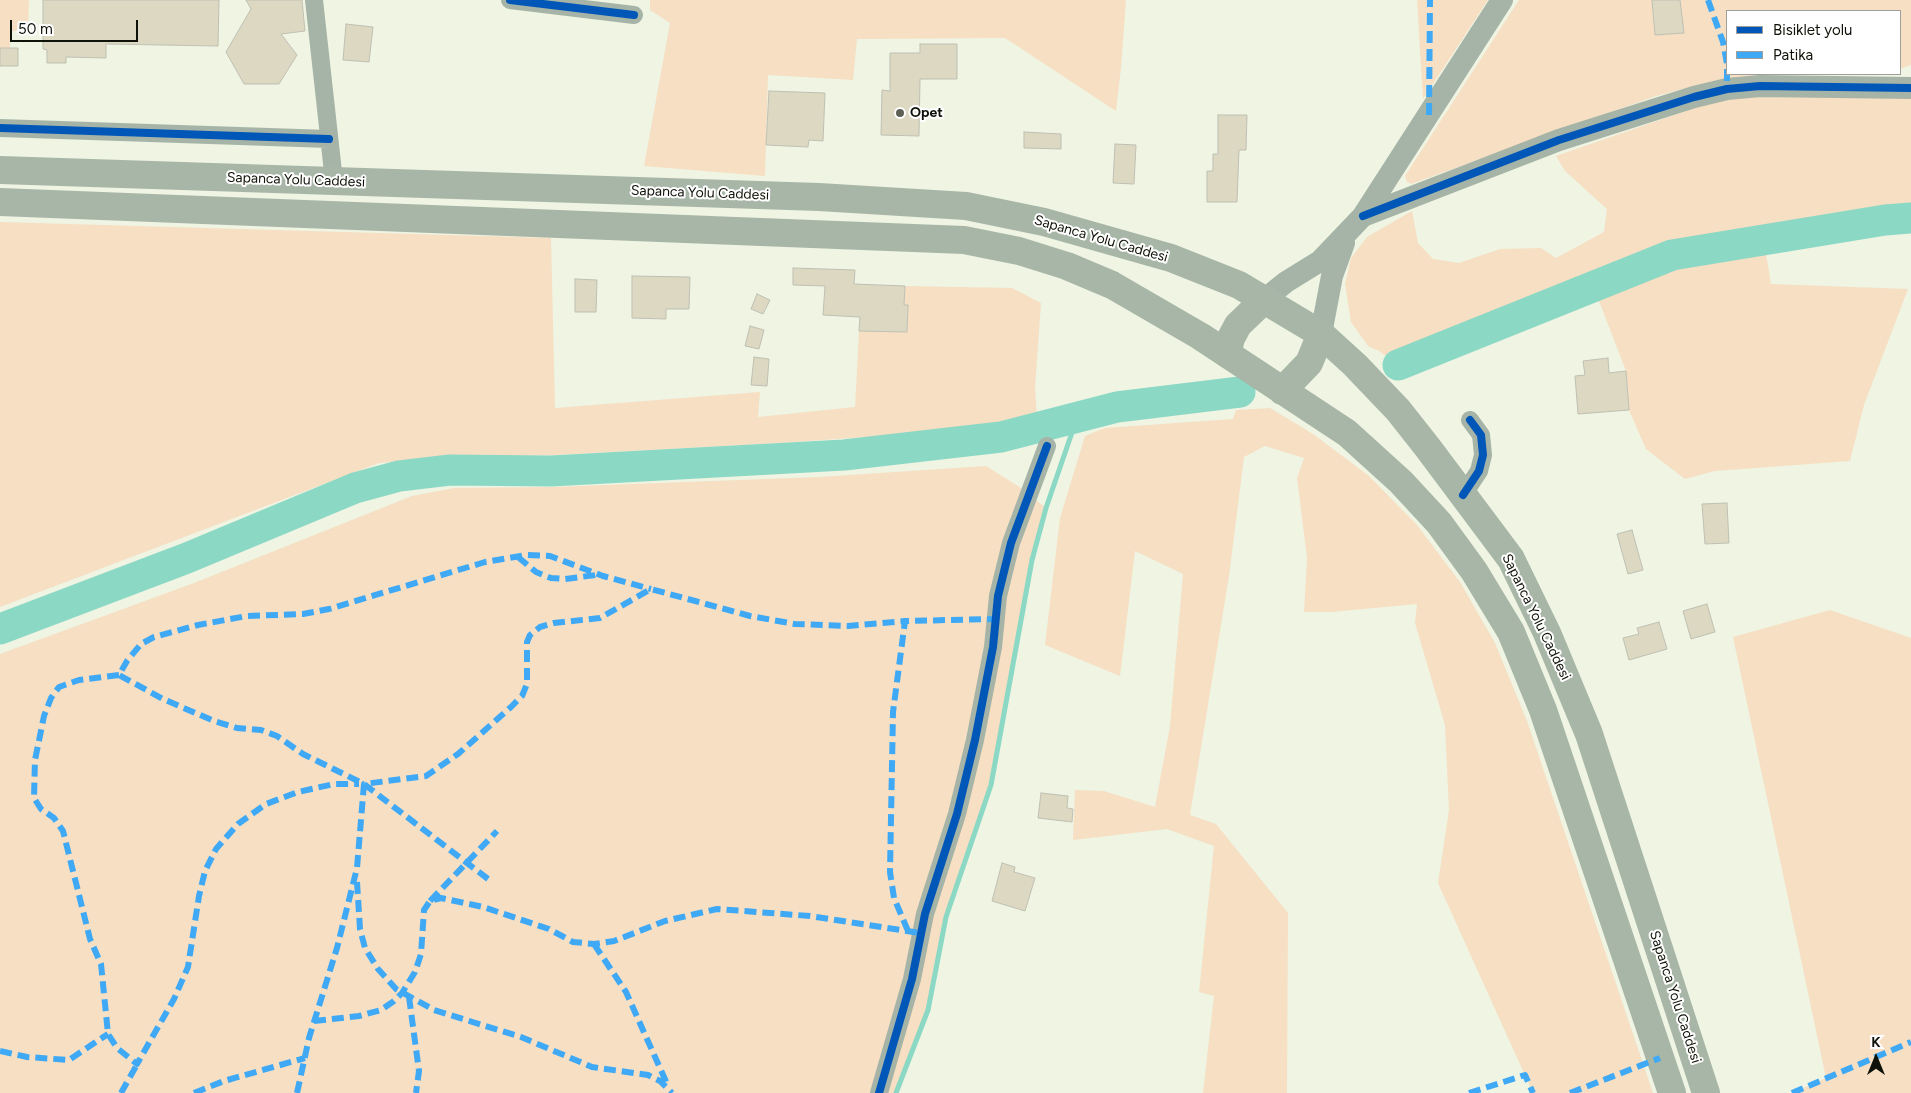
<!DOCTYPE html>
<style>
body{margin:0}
#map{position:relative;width:1911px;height:1093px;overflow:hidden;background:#eff4e3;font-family:Figtree,sans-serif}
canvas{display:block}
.legend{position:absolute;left:1726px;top:10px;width:175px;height:65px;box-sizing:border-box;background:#fff;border:1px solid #9fa09c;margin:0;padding:6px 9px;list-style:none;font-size:15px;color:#0f1208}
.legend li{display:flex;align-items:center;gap:10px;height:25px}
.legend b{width:25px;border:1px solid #9fa09c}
.north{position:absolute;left:1851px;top:1033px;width:50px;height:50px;-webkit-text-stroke:4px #fff;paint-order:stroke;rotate:0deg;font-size:14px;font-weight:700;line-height:20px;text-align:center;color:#0f1208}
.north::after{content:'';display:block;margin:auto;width:18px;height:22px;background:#0f1208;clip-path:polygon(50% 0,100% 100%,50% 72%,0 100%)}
.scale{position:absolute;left:10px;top:20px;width:128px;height:22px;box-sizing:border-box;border:2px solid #0f1208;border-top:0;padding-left:6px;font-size:15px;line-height:18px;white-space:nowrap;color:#0f1208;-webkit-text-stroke:4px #fff;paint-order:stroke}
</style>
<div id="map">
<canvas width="1911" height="1093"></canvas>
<ul class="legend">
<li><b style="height:6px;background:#0057b8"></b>Bisiklet yolu</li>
<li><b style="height:6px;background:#3fa9f5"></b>Patika</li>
</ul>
<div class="north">K</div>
<div class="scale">50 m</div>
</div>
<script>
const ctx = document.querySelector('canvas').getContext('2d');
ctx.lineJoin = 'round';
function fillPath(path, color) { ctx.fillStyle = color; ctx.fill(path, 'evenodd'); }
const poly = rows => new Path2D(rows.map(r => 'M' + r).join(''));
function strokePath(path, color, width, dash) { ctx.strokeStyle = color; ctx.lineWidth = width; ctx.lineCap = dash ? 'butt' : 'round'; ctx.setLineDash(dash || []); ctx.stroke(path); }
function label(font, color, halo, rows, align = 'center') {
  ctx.font = font + ' Figtree,sans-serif'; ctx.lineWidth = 4; ctx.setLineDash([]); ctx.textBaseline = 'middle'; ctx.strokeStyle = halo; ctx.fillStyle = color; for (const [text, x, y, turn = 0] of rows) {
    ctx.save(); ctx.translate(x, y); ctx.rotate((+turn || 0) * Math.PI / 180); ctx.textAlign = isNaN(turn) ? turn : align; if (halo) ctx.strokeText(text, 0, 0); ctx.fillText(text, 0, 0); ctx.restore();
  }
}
const green = poly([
 [0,0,29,0,28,30,11,31,10,48,0,48],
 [650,0,1126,0,1121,68,1116,111,1005,38,857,39,853,80,768,75,765,176,644,166,670,23,650,10],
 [1417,0,1488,0,1423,99],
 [1519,0,1911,0,1911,65,1900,69,1900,11,1727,11,1727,74,1781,74,1721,79,1656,96,1411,184,1407,182,1405,176],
 [1808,95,1911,99,1911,218,1885,220,1764,241,1771,284,1908,289,1864,405,1850,461,1715,471,1685,479,1646,449,1629,410,1626,371,1594,288,1398,365,1379,351,1368,346,1351,322,1345,284,1351,258,1367,237,1412,211,1418,243,1433,259,1459,263,1500,249,1541,248,1556,258,1604,232,1607,209,1565,171,1556,156,1726,97],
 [0,222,551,238,555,408,760,392,758,417,855,407,859,331,907,332,908,306,904,305,905,286,1012,288,1041,303,1035,388,1037,417,923,433,780,443,556,455,454,457,379,463,0,607],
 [1270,408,1313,434,1369,476,1417,525,1460,582,1495,643,1527,721,1653,1093,1533,1093,1438,883,1449,810,1445,725,1415,623,1417,604,1331,612,1304,612,1307,558,1297,478,1304,458,1265,446,1244,457,1229,576,1190,815,1216,824,1288,913,1287,1093,1203,1093,1214,996,1199,992,1214,846,1167,829,1073,840,1075,790,1104,791,1155,807,1170,726,1183,574,1135,551,1120,676,1045,645,1060,518,1085,436,1105,428,1233,419,1236,410],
 [986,466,1018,486,1046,508,1023,602,1012,678,991,785,946,917,928,1010,896,1093,0,1093,0,654,194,583,412,496,454,488,553,487,819,477],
 [1830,610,1911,638,1911,1093,1792,1093,1826,1078,1733,637]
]);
const stream = poly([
 [896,1093,928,1010,946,917,991,785,1032,560,1046,508,1077,418]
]);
const river = poly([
 [1398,365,1672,255,1885,220,1911,218],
 [0,629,187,558,355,488,399,476,450,470,551,471,844,455,1001,437,1117,407,1240,392]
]);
const building = poly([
 [43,0,219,0,218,46,106,44,106,58,66,57,66,63,47,63,47,50,43,49,43,0],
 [246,0,302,0,305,31,281,34,297,55,279,84,244,84,226,52,251,9,246,0],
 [1652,0,1680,0,1684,33,1655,35,1652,0],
 [346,24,373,27,369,62,343,60,346,24],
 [920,44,957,44,957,79,920,79,919,136,881,135,882,90,890,91,890,53,920,53,920,44],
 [0,48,18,48,18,66,0,66,0,48],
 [769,91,825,93,823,141,809,140,808,147,766,145,769,91],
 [1218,115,1247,115,1246,150,1239,150,1237,202,1207,202,1207,171,1213,171,1213,154,1218,154,1218,115],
 [1024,132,1061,134,1061,149,1024,148,1024,132],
 [1115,144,1136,145,1134,184,1113,183,1115,144],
 [793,268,855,270,854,284,905,286,904,305,908,305,907,332,859,331,860,317,823,315,825,286,793,285,793,268],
 [632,276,690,277,689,309,666,309,666,319,632,318,632,276],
 [575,279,597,280,596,312,575,312,575,279],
 [757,294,770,300,763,314,751,309,757,294],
 [750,326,764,330,759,349,745,346,750,326],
 [754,357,769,359,767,386,751,385,754,357],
 [1608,358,1609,373,1626,371,1629,410,1578,414,1575,376,1585,375,1583,361,1608,358],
 [1727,503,1729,543,1705,544,1702,504,1727,503],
 [1632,530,1643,570,1628,574,1617,534,1632,530],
 [1707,604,1715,632,1691,639,1683,611,1707,604],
 [1659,622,1667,649,1629,660,1623,638,1639,634,1637,628,1659,622],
 [1041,793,1068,796,1067,808,1073,809,1072,822,1038,818,1041,793],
 [1002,863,1015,867,1014,872,1035,878,1025,911,992,901,1002,863]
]);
const minor = poly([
 [314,0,334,181],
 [510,0,634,15],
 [0,128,329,139],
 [1463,495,1479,471,1483,455,1481,435,1470,420],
 [879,1093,912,979,925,914,957,814,975,740,993,647,998,596,1011,543,1047,446]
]);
const tertiary = poly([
 [1363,216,1559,140,1694,97,1727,89,1760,86,1911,88],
 [1265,299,1286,282,1320,261,1363,216,1502,0],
 [1321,334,1332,276,1344,243]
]);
const trunk = poly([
 [0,170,819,197,966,206,1044,222,1171,258,1239,285,1321,334,1355,365,1398,410,1428,448,1511,559,1547,633,1589,734,1706,1093],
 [0,202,964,240,1019,251,1067,266,1112,285,1200,336,1347,433,1401,482,1439,523,1474,571,1511,632,1543,710,1672,1093],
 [1227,354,1231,338,1238,325,1265,299],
 [1282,391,1309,363,1321,334]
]);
const quiet = poly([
 [1708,0,1723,42,1727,64,1727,89],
 [1429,115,1430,0],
 [518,557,536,572,551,578,565,579,596,575],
 [119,675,79,680,59,687,51,698,44,716,35,760,34,798,41,809,54,818,63,831,90,939,101,964,108,1034,117,1048,137,1064,174,999,188,967,199,896,205,871,216,849,238,824,266,804,298,792,334,784,359,784],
 [488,879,364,784,303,754,277,736,261,730,237,728,214,721,163,699,119,675,127,661,141,644,154,637,198,625,247,616,303,614,329,609,485,562,527,555,550,556,603,576,651,589],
 [357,882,360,929,365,948,378,969,396,989,434,1010,521,1037,592,1067,648,1075,660,1081,672,1093],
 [430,901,497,831],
 [908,931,894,898,890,872,893,712,905,621,996,619],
 [594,944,626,992,668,1086],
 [409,997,419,1071,416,1093],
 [314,1021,359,1016,381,1010,394,1001,402,993,415,972,421,954,424,910,430,901,441,898,483,907,549,929,573,942,594,944,614,941,665,921,717,909,810,916,920,933],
 [0,1051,27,1057,69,1060,108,1034],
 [121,1093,139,1061],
 [194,1093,224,1081,305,1058],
 [297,1093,309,1038,337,948,357,868,364,784,426,776,458,754,511,707,522,696,527,684,527,642,530,635,540,627,554,623,600,618,651,589,750,616,795,624,848,626,905,621],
 [1469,1093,1525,1075,1533,1093],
 [1570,1093,1660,1058],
 [1792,1093,1911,1042]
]);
const cycleway = poly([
 [510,0,634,15],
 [0,128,329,139],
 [1363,216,1559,140,1694,97,1727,89,1760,86,1911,88],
 [1463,495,1479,471,1483,455,1481,435,1470,420],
 [879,1093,912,979,925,914,957,814,975,740,993,647,998,596,1011,543,1047,446]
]);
const markers = [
 [900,113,5,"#5d6155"]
];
const poiNames = [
 ["Opet",910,113]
];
const streetNames = [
 ["Sapanca Yolu Caddesi",296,180,2],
 ["Sapanca Yolu Caddesi",700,193,2],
 ["Sapanca Yolu Caddesi",1101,239,16],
 ["Sapanca Yolu Caddesi",1536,617,64],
 ["Sapanca Yolu Caddesi",1675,997,72]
];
fillPath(green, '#f6dfc3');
strokePath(stream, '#8bd8c5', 5);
strokePath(river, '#8bd8c5', 31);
fillPath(building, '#dcd8c1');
strokePath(building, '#bfc0b3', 1);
strokePath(minor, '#a6b4a7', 18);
strokePath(tertiary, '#a6b4a7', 22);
strokePath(trunk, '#a8b6a7', 28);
strokePath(quiet, '#3fa9f5', 6, [12, 6]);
strokePath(cycleway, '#0057b8', 8);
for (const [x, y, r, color] of markers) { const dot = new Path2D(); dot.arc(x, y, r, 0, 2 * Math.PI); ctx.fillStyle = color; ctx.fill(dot); strokePath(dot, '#fff', 2); }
label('bold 14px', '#0f1208', '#fff', poiNames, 'left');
label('14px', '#0f1208', '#fff', streetNames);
</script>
